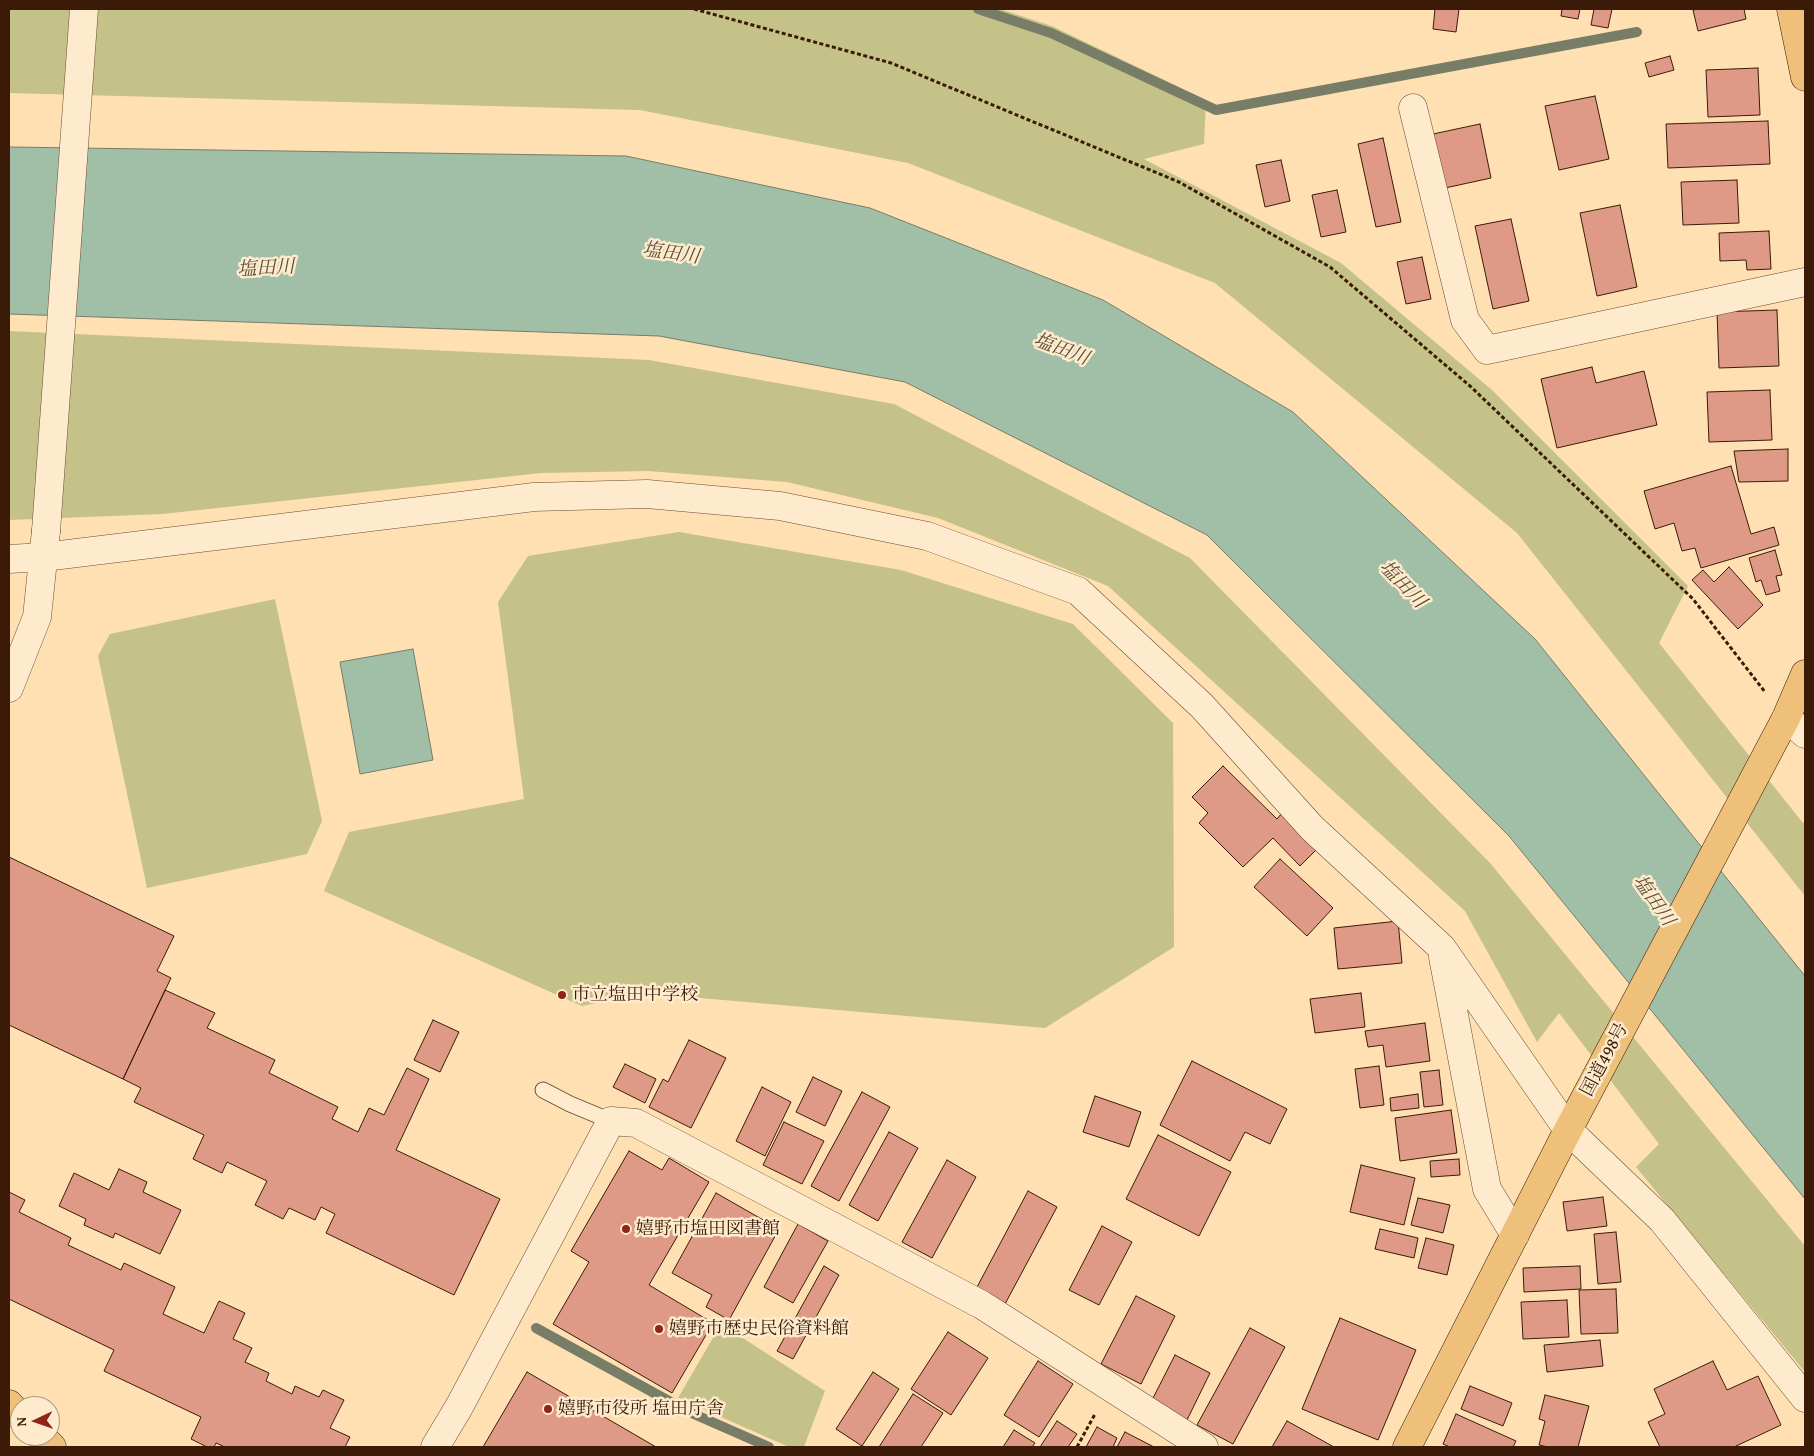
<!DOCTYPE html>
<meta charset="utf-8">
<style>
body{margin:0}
#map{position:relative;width:1814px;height:1456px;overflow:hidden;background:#fee0b3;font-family:"Gentium Book Plus",serif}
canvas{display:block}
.frame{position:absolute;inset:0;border:10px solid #3b1b07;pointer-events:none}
.north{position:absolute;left:10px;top:1396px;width:50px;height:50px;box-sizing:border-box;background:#feebce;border:1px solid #b0987e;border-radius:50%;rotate:267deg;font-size:14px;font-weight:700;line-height:20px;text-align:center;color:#3b1b07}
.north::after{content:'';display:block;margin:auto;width:18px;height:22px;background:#8f2418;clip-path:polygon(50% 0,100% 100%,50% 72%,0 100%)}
</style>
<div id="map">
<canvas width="1814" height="1456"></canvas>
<div class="frame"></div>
<div class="north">N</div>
</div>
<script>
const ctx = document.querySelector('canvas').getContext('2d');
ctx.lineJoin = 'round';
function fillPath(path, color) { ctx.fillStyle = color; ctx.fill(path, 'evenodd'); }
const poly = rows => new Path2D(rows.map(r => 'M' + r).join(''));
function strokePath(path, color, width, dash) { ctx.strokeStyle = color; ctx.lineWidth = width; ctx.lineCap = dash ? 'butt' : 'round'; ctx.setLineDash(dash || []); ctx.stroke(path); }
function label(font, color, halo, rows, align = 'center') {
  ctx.font = font + ' "Gentium Book Plus","Noto Serif JP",serif'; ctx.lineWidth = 5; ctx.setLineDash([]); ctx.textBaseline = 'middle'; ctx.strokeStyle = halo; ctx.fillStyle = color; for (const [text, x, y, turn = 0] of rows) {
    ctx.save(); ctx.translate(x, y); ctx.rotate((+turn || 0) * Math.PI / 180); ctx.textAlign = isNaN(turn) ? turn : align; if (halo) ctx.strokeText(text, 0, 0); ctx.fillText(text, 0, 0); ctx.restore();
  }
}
const green = poly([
 [9,9,1000,9,1052,26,1206,100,1204,144,1144,159,1341,263,1492,390,1688,586,1659,643,1803,823,1805,821,1805,896,1517,533,1215,283,908,163,640,110,9,93],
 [9,331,649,360,894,404,1190,558,1490,863,1805,1246,1805,1372,1636,1167,1659,1144,1559,1013,1537,1042,1465,911,1108,586,938,518,787,482,648,471,541,473,162,514,9,520],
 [679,532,901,570,1073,624,1173,723,1174,947,1045,1028,643,993,582,1006,324,891,349,832,524,799,498,602,528,556],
 [275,599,322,821,307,854,147,888,98,656,110,634],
 [721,1324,825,1391,804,1447,789,1447,678,1398]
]);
const water = poly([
 [9,147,626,156,870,208,1103,300,1293,412,1535,639,1805,976,1805,1199,1509,836,1207,535,905,382,659,336,9,314,9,147],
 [413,649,433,760,360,774,340,662,413,649]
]);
const stream = poly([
 [978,9,1051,33,1216,110,1637,32],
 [536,1328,687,1411,769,1447]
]);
const building = poly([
 [1435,9,1459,9,1456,32,1433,29,1435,9],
 [1562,9,1580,9,1578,19,1561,16,1562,9],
 [1594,9,1612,9,1608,28,1591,25,1594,9],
 [1699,9,1744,9,1746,19,1698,31,1693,10,1699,9],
 [1670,56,1674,70,1649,77,1645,63,1670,56],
 [1758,68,1760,115,1708,117,1706,70,1758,68],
 [1595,96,1609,159,1559,170,1545,106,1595,96],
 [1768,121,1770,164,1668,168,1666,124,1768,121],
 [1480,124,1491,178,1445,188,1433,134,1480,124],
 [1383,138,1401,222,1376,227,1358,144,1383,138],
 [1281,160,1290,201,1265,207,1256,165,1281,160],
 [1737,180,1739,223,1683,225,1681,182,1737,180],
 [1337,190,1346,232,1321,237,1312,195,1337,190],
 [1620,205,1637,287,1597,296,1580,213,1620,205],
 [1511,219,1529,301,1493,309,1475,226,1511,219],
 [1769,231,1771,269,1747,270,1746,260,1720,261,1719,233,1769,231],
 [1422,257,1431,299,1406,304,1397,262,1422,257],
 [1777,310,1779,366,1719,368,1717,312,1777,310],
 [1592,367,1596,383,1644,371,1657,425,1557,448,1541,379,1592,367],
 [1770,390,1772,440,1709,442,1707,392,1770,390],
 [1788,449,1788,481,1739,482,1734,451,1788,449],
 [1731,466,1751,534,1774,527,1779,545,1701,568,1695,548,1682,551,1674,523,1655,529,1644,491,1731,466],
 [1775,550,1782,575,1776,576,1780,591,1766,595,1761,580,1756,582,1749,558,1775,550],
 [1729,567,1763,605,1738,629,1692,580,1703,570,1714,582,1729,567],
 [1223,766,1277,819,1282,813,1317,849,1300,866,1273,838,1243,867,1199,823,1208,813,1192,797,1223,766],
 [9,857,174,936,157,971,171,978,123,1079,9,1025,9,857],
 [1280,859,1333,908,1307,936,1254,887,1280,859],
 [1398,921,1402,963,1338,969,1334,928,1398,921],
 [165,990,215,1013,207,1028,275,1060,269,1073,338,1107,332,1119,358,1132,369,1108,384,1115,407,1068,429,1079,396,1150,500,1199,454,1295,326,1233,335,1214,321,1207,315,1220,289,1208,283,1219,255,1205,267,1181,227,1162,222,1173,193,1159,204,1135,134,1102,141,1088,123,1079,165,990],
 [1361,993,1365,1027,1315,1033,1310,999,1361,993],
 [433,1020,459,1032,440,1072,414,1060,433,1020],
 [1425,1023,1430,1061,1386,1067,1383,1045,1368,1047,1365,1031,1425,1023],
 [689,1040,726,1058,691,1128,649,1107,663,1079,668,1082,689,1040],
 [1192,1061,1287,1109,1270,1144,1245,1132,1230,1161,1160,1125,1192,1061],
 [625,1064,656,1079,645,1103,613,1087,625,1064],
 [1379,1066,1384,1105,1360,1108,1355,1069,1379,1066],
 [1439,1070,1443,1105,1424,1107,1420,1072,1439,1070],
 [813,1077,842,1091,825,1126,796,1112,813,1077],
 [762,1087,791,1102,765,1156,736,1141,762,1087],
 [862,1092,890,1107,839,1201,811,1186,862,1092],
 [1418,1094,1419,1108,1391,1111,1390,1098,1418,1094],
 [1095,1096,1141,1112,1129,1147,1083,1132,1095,1096],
 [1451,1110,1457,1153,1400,1161,1395,1118,1451,1110],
 [784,1122,824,1141,802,1184,763,1165,784,1122],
 [889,1132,918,1148,878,1221,849,1205,889,1132],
 [1158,1135,1231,1172,1199,1236,1126,1199,1158,1135],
 [629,1151,662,1170,669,1158,709,1182,649,1285,713,1323,672,1393,553,1324,589,1262,571,1251,629,1151],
 [1459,1159,1460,1175,1431,1177,1430,1161,1459,1159],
 [947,1160,976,1177,932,1258,902,1242,947,1160],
 [1361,1165,1415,1178,1404,1225,1350,1212,1361,1165],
 [119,1169,147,1182,143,1192,181,1210,160,1254,115,1233,113,1238,84,1225,86,1219,59,1206,74,1173,109,1190,119,1169],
 [1028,1191,1057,1207,1005,1304,976,1289,1028,1191],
 [9,1192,25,1200,19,1212,71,1238,68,1245,121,1270,124,1263,175,1287,163,1314,204,1333,219,1301,245,1313,233,1339,252,1348,245,1362,269,1373,266,1381,292,1394,295,1386,319,1397,323,1390,344,1400,330,1428,350,1437,345,1447,225,1447,216,1443,214,1447,207,1447,191,1439,201,1417,104,1371,114,1350,9,1299,9,1192],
 [716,1193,779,1229,729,1320,706,1307,712,1295,672,1273,716,1193],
 [1603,1197,1607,1226,1567,1231,1563,1202,1603,1197],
 [1418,1198,1450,1205,1443,1233,1411,1225,1418,1198],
 [798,1224,828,1241,793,1303,764,1287,798,1224],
 [1102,1226,1132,1242,1099,1305,1069,1290,1102,1226],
 [1380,1229,1418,1238,1414,1258,1375,1249,1380,1229],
 [1616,1232,1621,1282,1598,1284,1594,1234,1616,1232],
 [1426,1238,1454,1245,1447,1275,1418,1268,1426,1238],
 [824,1266,839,1275,793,1359,777,1351,824,1266],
 [1580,1266,1581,1289,1524,1292,1523,1268,1580,1266],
 [1616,1289,1618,1333,1581,1334,1579,1290,1616,1289],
 [1136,1296,1175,1316,1141,1384,1101,1364,1136,1296],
 [1567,1300,1569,1337,1523,1339,1521,1302,1567,1300],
 [1340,1318,1416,1350,1378,1440,1302,1409,1340,1318],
 [1250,1328,1285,1347,1233,1444,1197,1425,1250,1328],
 [948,1332,988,1358,951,1415,911,1389,948,1332],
 [1600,1340,1603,1366,1547,1372,1544,1345,1600,1340],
 [1175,1355,1210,1373,1187,1420,1151,1402,1175,1355],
 [1038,1361,1073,1384,1039,1437,1004,1415,1038,1361],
 [1713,1361,1727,1390,1758,1376,1781,1425,1734,1447,1660,1447,1648,1422,1665,1414,1654,1389,1713,1361],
 [527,1372,656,1447,483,1447,527,1372],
 [873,1372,899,1389,862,1446,836,1429,873,1372],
 [1470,1386,1512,1403,1503,1426,1461,1409,1470,1386],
 [913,1394,943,1413,921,1447,879,1447,913,1394],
 [1545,1395,1589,1406,1578,1447,1548,1447,1539,1445,1545,1421,1539,1419,1545,1395],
 [1456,1414,1516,1441,1513,1447,1450,1447,1443,1444,1456,1414],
 [1057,1421,1077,1434,1068,1447,1040,1447,1057,1421],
 [1287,1421,1334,1447,1272,1447,1287,1421],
 [1097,1427,1117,1438,1113,1447,1086,1447,1097,1427],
 [1014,1430,1035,1443,1032,1447,1003,1447,1014,1430],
 [1125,1432,1154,1447,1117,1447,1125,1432]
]);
const path = poly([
 [694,9,891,63,1179,182,1330,267,1470,386,1693,599,1765,692],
 [1077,1447,1095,1414]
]);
const service = poly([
 [543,1090,570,1104,611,1121]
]);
const minor = poly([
 [1413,108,1465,320,1487,350,1805,282],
 [46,531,84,9],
 [9,559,44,557,534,497,647,494,780,506,927,536,1078,591,1202,706,1312,828,1442,948,1568,1130,1662,1220,1805,1398],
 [1786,718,1805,734],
 [1443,957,1487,1189,1515,1235],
 [435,1447,459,1407,611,1121,636,1123,982,1305,1204,1447]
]);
const tertiary = poly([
 [9,688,37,617,46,531]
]);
const trunk = poly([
 [1791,9,1805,77],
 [9,1404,20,1416],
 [41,1436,52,1447],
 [1407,1447,1568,1130,1786,718,1805,674]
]);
const markers = [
 [562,995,5,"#8f2418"],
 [626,1229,5,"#8f2418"],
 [659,1329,5,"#8f2418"],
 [548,1409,5,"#8f2418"]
];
const poiNames = [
 ["市立塩田中学校",572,995],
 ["嬉野市塩田図書館",636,1229],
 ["嬉野市歴史民俗資料館",669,1329],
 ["嬉野市役所 塩田庁舎",558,1409]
];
const streetNames = [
 ["国道498号",1605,1060,-62]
];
const waterNames = [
 ["塩田川",671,254,8],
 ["塩田川",266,269,-3],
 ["塩田川",1061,350,21],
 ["塩田川",1402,585,46],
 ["塩田川",1653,901,55]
];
fillPath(green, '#c4c189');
fillPath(water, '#a1bea7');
strokePath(water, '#787d67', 1);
strokePath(stream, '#787d67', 10);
fillPath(building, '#df9a87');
strokePath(building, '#3b1b07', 1);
strokePath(service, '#6c4c32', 17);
strokePath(minor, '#6c4c32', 29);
strokePath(tertiary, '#6c4c32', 29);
strokePath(trunk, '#3b1b07', 29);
strokePath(path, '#3b1b07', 3, [4, 2.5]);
strokePath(service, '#feebce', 15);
strokePath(minor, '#feebce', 28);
strokePath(tertiary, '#feebce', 28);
strokePath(trunk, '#efc07a', 28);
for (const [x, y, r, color] of markers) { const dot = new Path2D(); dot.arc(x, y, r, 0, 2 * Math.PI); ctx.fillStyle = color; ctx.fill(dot); strokePath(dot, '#feebce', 2); }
label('18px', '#3b1b07', '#feebce', poiNames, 'left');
label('18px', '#3b1b07', '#feebce', streetNames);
label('italic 19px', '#5a4c37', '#feebce', waterNames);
</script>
